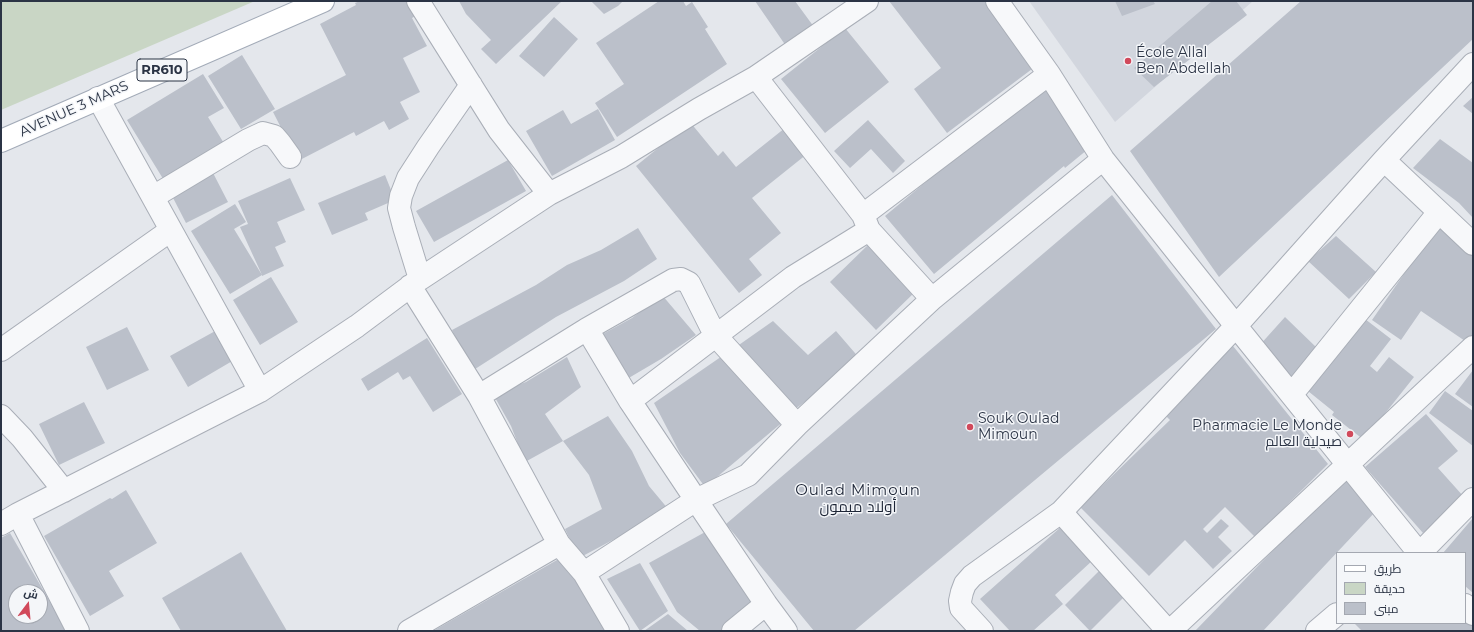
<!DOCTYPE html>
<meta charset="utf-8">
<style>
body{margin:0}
#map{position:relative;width:1474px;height:632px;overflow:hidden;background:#e4e7ec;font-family:Montserrat,Cairo,sans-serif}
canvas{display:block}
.frame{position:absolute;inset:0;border:2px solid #2b3445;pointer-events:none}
.legend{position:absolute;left:1336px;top:552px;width:130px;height:72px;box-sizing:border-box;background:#f4f6f9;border:1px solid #a4a8b1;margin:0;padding:5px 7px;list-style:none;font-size:12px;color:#2b3445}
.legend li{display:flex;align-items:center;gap:8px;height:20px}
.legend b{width:20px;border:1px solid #a4a8b1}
.north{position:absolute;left:8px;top:584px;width:40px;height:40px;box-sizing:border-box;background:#f4f6f9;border:1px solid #a4a8b1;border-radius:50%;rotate:16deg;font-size:11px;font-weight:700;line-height:16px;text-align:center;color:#2b3445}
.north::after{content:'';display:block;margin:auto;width:14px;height:18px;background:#d1495b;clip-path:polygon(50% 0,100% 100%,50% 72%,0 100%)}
</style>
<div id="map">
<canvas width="1474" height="632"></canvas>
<div class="frame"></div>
<ul class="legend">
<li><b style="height:5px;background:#fff"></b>طريق</li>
<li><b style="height:11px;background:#c9d6c5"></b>حديقة</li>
<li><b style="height:11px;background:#bbc0ca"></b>مبنى</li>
</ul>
<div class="north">ش</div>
</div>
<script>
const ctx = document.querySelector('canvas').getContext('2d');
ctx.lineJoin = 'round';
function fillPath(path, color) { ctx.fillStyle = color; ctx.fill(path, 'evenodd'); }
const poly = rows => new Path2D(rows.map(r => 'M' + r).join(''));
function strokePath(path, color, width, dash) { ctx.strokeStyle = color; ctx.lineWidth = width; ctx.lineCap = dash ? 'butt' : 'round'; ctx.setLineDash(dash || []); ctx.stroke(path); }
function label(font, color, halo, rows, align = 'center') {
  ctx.font = font + ' Montserrat,Cairo,sans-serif'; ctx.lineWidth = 3; ctx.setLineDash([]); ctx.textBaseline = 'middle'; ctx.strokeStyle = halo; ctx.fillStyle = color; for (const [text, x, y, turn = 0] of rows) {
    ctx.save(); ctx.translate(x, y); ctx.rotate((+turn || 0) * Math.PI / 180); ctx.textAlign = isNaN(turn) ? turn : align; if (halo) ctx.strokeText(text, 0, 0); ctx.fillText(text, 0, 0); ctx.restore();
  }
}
const built = poly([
 [1029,1,1253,1,1115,122]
]);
const green = poly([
 [1,1,255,1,1,110]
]);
const building = poly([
 [360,1,412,1,419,14,412,18,427,46,403,58,420,92,400,102,409,119,389,130,384,121,356,136,354,132,298,161,273,112,346,75,320,24,356,5,355,3],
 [459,1,562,1,496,64,481,49,491,40,466,14],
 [591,1,623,1,618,6,604,14],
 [659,1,683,1,686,6,692,2,708,27,705,29,727,64,617,137,595,103,624,84,596,43],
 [755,1,795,1,814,27,786,46],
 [889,1,992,1,1040,63,947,133,914,89,941,68],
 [1115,1,1153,1,1155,4,1122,16],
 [1212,1,1236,1,1247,15,1154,87,1134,68],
 [1301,1,1473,1,1473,39,1219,277,1130,151],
 [554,17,578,39,544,77,519,56],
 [845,28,889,82,825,133,781,79],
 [242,55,275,109,241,129,208,76],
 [203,74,224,108,208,117,225,145,165,182,127,120],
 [1042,85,1093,145,1065,168,1064,166,934,274,885,216],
 [1473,97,1473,114,1463,106],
 [598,109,615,140,552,176,526,131,563,110,571,124],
 [868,120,905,161,893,173,871,149,850,168,834,151],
 [690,122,718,156,723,151,736,167,785,128,807,154,752,198,781,233,749,259,762,275,739,293,636,166],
 [1440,139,1473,163,1473,218,1459,203,1413,168],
 [508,160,526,191,434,242,416,211],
 [212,171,228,202,186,223,170,192],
 [385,175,395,200,365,213,368,220,332,235,318,203],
 [290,178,305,210,277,222,286,242,275,247,284,266,262,276,262,275,230,294,191,231,235,204,246,222,234,229,262,275,240,227,248,224,238,201],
 [1112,195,1216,329,854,631,814,631,726,524],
 [1438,225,1473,256,1473,335,1468,343,1421,311,1401,340,1372,320],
 [638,228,657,259,624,281,556,317,472,371,452,330,536,285,567,265,601,250],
 [1336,236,1376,272,1349,299,1308,261],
 [870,243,916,291,876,330,830,282],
 [271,277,298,322,260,345,233,300],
 [662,295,696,335,661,359,627,379,601,335,632,318],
 [1285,317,1318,349,1289,384,1258,347],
 [1365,319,1391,339,1370,366,1377,372,1389,357,1414,377,1364,440,1332,415,1334,412,1308,391],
 [773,321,808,355,836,331,861,360,791,412,736,347],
 [127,327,149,370,107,390,86,347],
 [217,330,234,360,188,387,170,356],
 [427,338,462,394,433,412,410,376,403,380,398,372,368,391,361,379],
 [1233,346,1328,464,1255,537,1225,507,1203,529,1207,533,1221,519,1229,526,1218,537,1232,551,1213,569,1185,540,1149,576,1080,507,1170,420,1164,414],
 [728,352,784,421,705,487,680,453,654,403],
 [567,357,581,387,545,414,563,441,525,462,511,426,493,394,526,382],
 [1473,370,1473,407,1455,394],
 [1445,391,1473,411,1473,446,1429,413],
 [84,402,105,443,59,465,39,424],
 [1426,414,1458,451,1438,468,1464,497,1423,533,1365,467],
 [608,416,632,451,649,486,669,510,579,558,565,529,602,509,589,475,563,441],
 [1344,477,1376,511,1263,631,1195,631],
 [126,490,157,543,109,571,124,596,90,616,44,536,110,498,112,499],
 [1473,518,1473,593,1465,586,1465,553,1443,553],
 [1062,526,1093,560,1055,595,1063,604,1033,631,1010,631,980,599],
 [707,531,757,603,729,631,700,631,677,612,649,563],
 [10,533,67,631,1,631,1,538],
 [16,592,40,592,40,616,16,616],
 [241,552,287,631,181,631,162,598],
 [564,556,607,631,433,631],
 [640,563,668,611,640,631,607,579],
 [1104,566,1129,592,1090,631,1065,605],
 [668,614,688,631,644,631],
 [1465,617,1473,625,1473,631,1362,631,1354,623,1465,623]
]);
const minor = poly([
 [418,1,499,130,549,194],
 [997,1,1049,74,1103,159,1236,326,1419,553],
 [756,77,863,215,869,230,932,299],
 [98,98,260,391],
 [1384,160,1473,244],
 [153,197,248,140,263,133,274,136,280,143,290,157],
 [863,215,1049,74],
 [420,279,404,227,399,208,401,196,408,178,428,147,471,85],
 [410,286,479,396,559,544,584,573,618,631],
 [587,329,630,401,696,500,766,604,786,631],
 [1,350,171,230],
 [1292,394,1439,212],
 [479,396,587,329,673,280,681,279,689,283,715,335,797,425],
 [630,401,793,277,869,230],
 [1,416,22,438,64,491],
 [1061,512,1168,631],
 [18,514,78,631],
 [1,524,18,514,260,391,357,326,420,279,549,194,621,157,699,109,756,77,867,1],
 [1420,553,1473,499],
 [584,573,696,500,748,475,797,425,932,299,1103,159],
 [1465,605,1473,614],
 [409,631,559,544],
 [733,631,766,604],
 [982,631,961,608,960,601,962,592,965,584,972,576,1061,512,1236,326,1384,160,1473,64],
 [1170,631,1473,347],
 [1317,631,1337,614]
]);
const primary = poly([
 [1,141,323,1]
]);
const markers = [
 [1128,61,4,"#d1495b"],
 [970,427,4,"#d1495b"],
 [1350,434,4,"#d1495b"]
];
const shields = [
 [162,70,50]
];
const shieldNames = [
 ["RR610",162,70]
];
const poiNames = [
 ["École Allal",1136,53],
 ["Ben Abdellah",1136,69],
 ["Souk Oulad",978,419],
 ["Mimoun",978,435],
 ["Pharmacie Le Monde",1342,426,"right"],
 ["صيدلية العالم",1342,442,"right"]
];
const streetNames = [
 ["AVENUE 3 MARS",74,109,-24]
];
const neighbourhoodNames = [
 ["Oulad Mimoun",858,491],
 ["أولاد ميمون",858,508]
];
fillPath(built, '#d2d6de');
fillPath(green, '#c9d6c5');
fillPath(building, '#bbc0ca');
strokePath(minor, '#a9aeb7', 24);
strokePath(primary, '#a3abb8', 24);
strokePath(minor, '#f7f8fa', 22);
strokePath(primary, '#fff', 22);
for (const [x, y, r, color] of markers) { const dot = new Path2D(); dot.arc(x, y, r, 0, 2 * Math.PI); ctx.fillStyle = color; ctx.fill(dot); strokePath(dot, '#f4f6f9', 1.5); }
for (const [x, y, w] of shields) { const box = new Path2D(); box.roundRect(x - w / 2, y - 11, w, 22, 3); ctx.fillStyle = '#f4f6f9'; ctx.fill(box); strokePath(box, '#2b3445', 1); }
label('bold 13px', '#2b3445', null, shieldNames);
label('14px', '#2b3445', '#f4f6f9', poiNames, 'left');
label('14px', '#2b3445', '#f4f6f9', streetNames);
ctx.letterSpacing = '1px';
label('15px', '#1d2536', '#f4f6f9', neighbourhoodNames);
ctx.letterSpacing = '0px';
</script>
